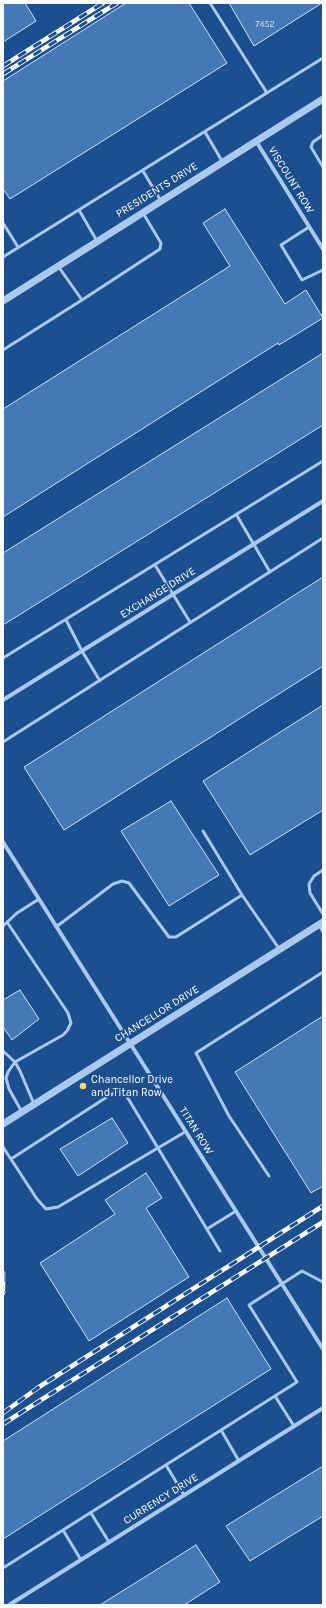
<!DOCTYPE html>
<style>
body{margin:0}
#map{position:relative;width:326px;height:1608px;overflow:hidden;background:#1b4f8f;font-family:Karla,sans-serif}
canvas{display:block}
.frame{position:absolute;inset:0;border:4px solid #fff;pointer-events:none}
</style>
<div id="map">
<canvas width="326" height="1608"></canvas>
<div class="frame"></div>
</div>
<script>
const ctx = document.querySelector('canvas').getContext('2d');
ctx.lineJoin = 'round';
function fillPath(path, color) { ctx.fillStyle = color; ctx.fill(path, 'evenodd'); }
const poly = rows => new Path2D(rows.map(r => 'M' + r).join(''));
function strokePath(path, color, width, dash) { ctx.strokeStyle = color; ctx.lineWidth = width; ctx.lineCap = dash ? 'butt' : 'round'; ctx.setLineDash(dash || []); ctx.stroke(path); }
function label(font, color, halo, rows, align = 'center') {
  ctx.font = font + ' Karla,sans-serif'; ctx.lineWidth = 3.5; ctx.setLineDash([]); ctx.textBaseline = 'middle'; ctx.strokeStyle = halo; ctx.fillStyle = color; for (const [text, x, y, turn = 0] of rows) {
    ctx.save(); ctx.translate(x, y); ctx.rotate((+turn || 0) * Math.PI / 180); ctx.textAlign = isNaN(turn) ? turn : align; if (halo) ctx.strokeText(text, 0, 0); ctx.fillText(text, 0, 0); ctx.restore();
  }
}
const building = poly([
 [3,3,25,3,36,21,3,42,3,3],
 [126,3,189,3,227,63,10,199,3,189,3,81,126,3],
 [229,3,322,3,254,46,229,3],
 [225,209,285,304,306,290,323,318,279,345,278,343,3,517,3,409,230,266,203,223,225,209],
 [323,353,323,425,3,625,3,553,323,353],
 [323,577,323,666,64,830,24,767,323,577],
 [323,705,323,810,250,855,203,781,323,705],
 [171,801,219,875,169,906,121,831,171,801],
 [20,990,39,1019,12,1040,3,1027,3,1000,20,990],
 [323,1016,323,1186,311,1193,235,1072,323,1016],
 [112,1118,128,1143,78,1176,60,1149,112,1118],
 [146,1173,162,1198,146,1208,189,1277,89,1341,40,1263,115,1214,105,1200,146,1173],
 [227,1298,271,1369,3,1539,3,1441,227,1298],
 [323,1466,323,1516,250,1561,226,1526,323,1466],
 [196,1545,220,1582,184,1605,100,1605,196,1545]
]);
const service = poly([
 [210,3,267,93],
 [205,132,222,161],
 [323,135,313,142,311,147,323,167],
 [143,171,161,201],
 [79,210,97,241],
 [3,223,18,247],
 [309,227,281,245,302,280,323,270],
 [3,257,323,58],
 [58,266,82,300,160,249,161,243,143,213],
 [3,350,82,300],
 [236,514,270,572],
 [155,565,190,622],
 [66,620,82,651,100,681],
 [3,658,323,461],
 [3,742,323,538],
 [203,831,242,895,280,950],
 [323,870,314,876,309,884,310,893,323,914],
 [7,922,68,1013,71,1023,67,1031,63,1035,15,1062,8,1072,6,1078,9,1089,22,1112],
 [319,925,323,932],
 [3,926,17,913,39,899],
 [56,927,113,884,122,881,129,883,169,937,176,937,242,895],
 [3,1051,15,1062,20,1071,34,1104],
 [3,1147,37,1199,46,1209,58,1207,185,1132],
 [11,1159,110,1095,120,1091,126,1095,220,1251],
 [269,1176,229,1116,196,1053,323,972],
 [207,1229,236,1211],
 [275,1396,294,1426],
 [221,1430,239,1461],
 [166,1465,184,1495],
 [91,1513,109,1542],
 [63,1530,81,1560],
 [3,1568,297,1382,249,1305,302,1271,323,1282]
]);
const minor = poly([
 [256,141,323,249],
 [3,700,323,501],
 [3,842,323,1349],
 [9,1605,323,1408]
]);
const tertiary = poly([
 [3,301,323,99],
 [3,1124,323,922]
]);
const rail = poly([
 [3,66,103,3],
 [3,74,117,3],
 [3,1273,3,1293],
 [3,1413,39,1387,323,1206],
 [3,1424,323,1222]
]);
const markers = [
 [83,1086,4,"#ffd166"]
];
const numberNames = [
 ["7452",265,24]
];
const streetNames = [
 ["VISCOUNT ROW",291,180,58],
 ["PRESIDENTS DRIVE",157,190,-32],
 ["EXCHANGE DRIVE",158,593,-32],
 ["CHANCELLOR DRIVE",157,1014,-32],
 ["TITAN ROW",196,1131,58],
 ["CURRENCY DRIVE",161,1499,-32]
];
const poiNames = [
 ["Chancellor Drive",91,1080],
 ["and Titan Row",91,1093]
];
fillPath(building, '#4478b7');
strokePath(building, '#cfe3fa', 1);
strokePath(service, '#a9c9ee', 3);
strokePath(minor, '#a9c9ee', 4);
strokePath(tertiary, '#a9c9ee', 7);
strokePath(rail, '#fff', 4.5);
strokePath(rail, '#1b4f8f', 3, [9]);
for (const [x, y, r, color] of markers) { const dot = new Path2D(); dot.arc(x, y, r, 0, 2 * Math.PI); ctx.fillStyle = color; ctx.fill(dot); strokePath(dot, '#1b4f8f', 1.5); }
label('9px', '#d0dded', null, numberNames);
label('11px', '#fff', '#1b4f8f', streetNames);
label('11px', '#fff', '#1b4f8f', poiNames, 'left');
</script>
